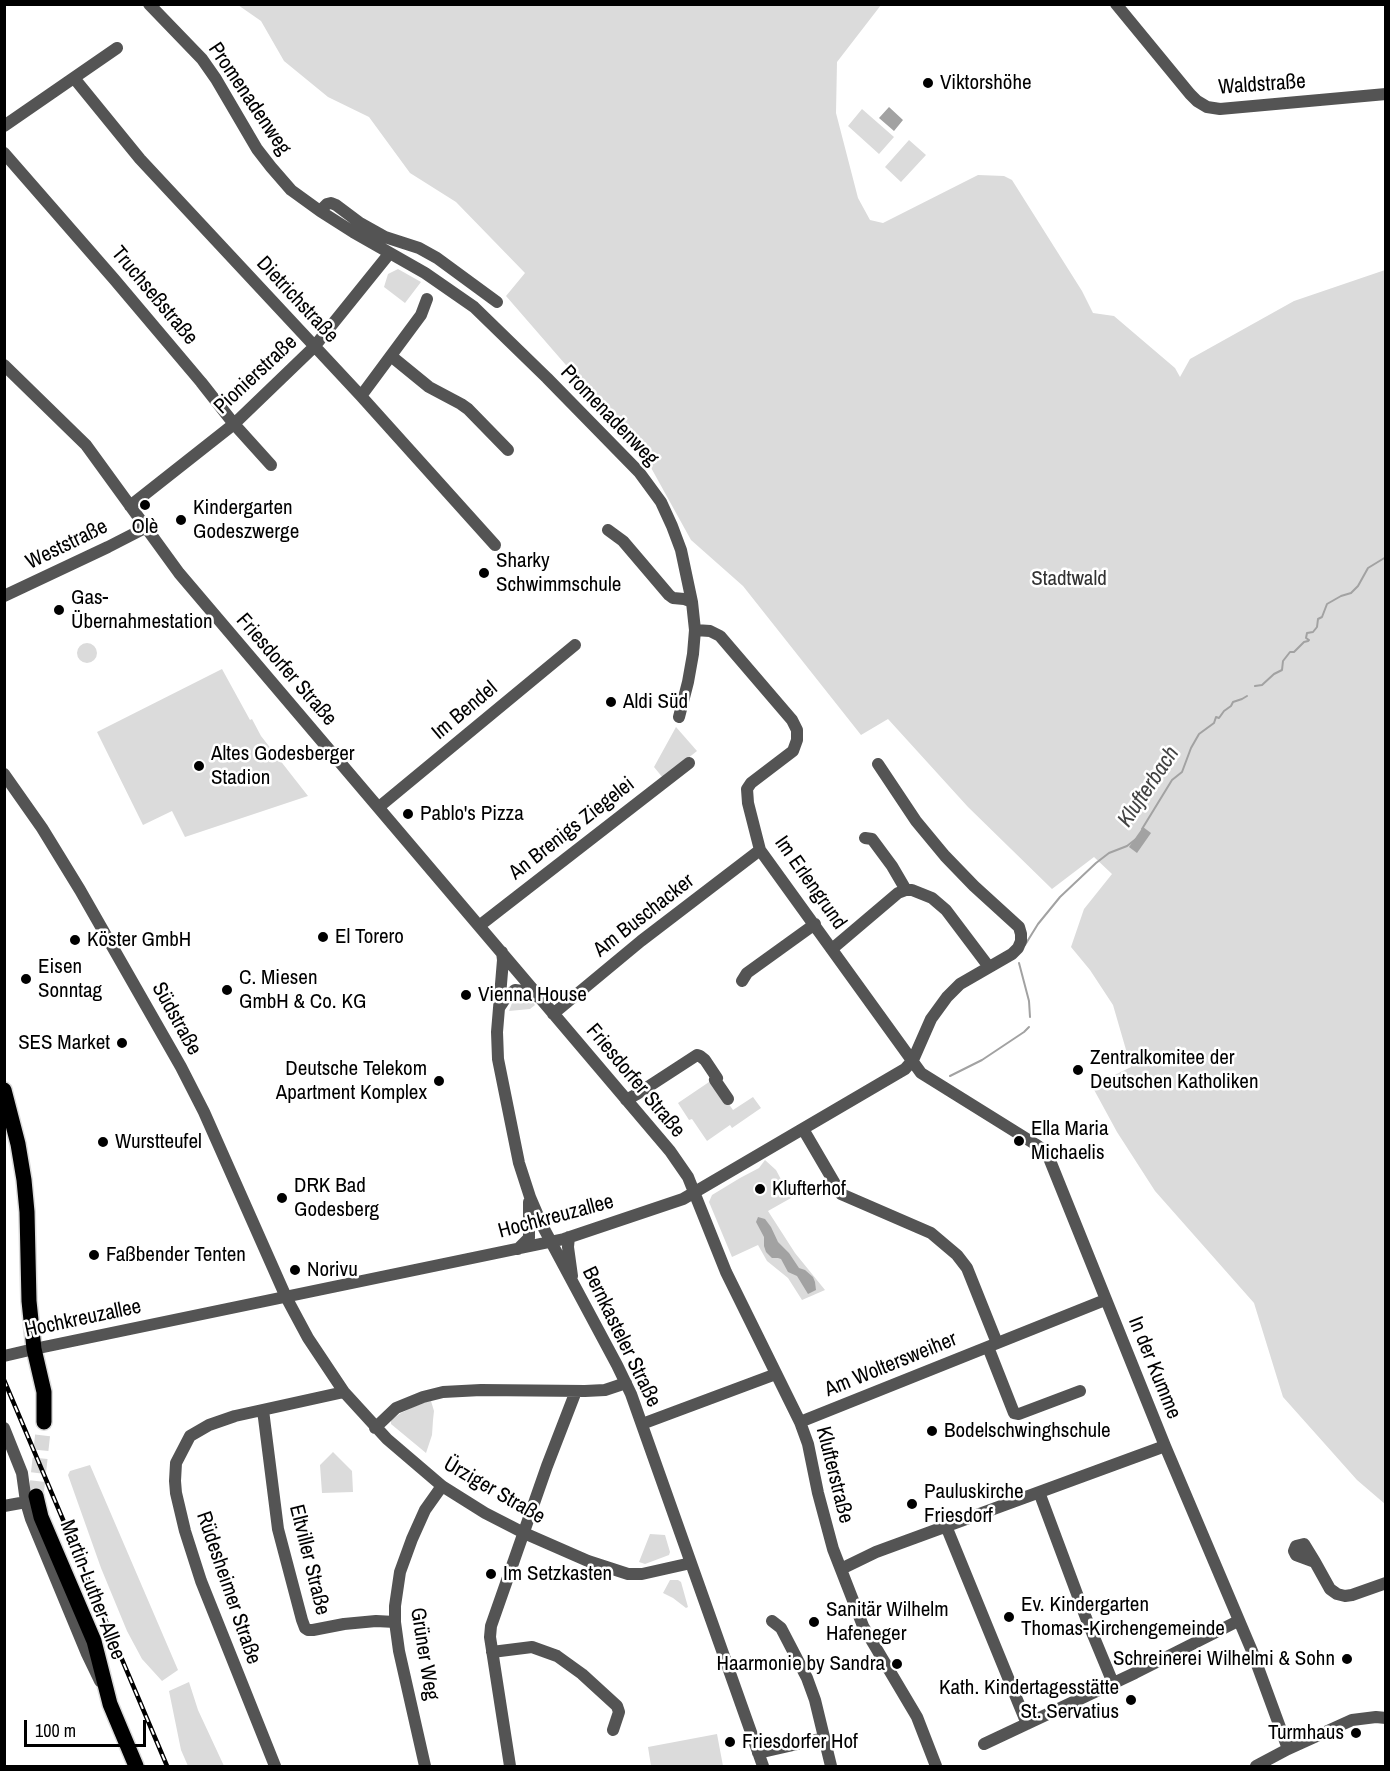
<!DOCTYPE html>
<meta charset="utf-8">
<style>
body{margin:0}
#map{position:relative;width:1390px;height:1771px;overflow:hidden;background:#fff;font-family:"Archivo Narrow",sans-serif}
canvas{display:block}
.frame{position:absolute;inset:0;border:6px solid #000;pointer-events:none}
.scale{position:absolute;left:24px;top:1720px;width:122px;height:27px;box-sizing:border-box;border:3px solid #000;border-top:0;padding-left:8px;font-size:18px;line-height:21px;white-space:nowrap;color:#000;-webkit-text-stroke:4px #fff;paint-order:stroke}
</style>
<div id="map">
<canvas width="1390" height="1771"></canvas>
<div class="frame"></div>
<div class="scale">100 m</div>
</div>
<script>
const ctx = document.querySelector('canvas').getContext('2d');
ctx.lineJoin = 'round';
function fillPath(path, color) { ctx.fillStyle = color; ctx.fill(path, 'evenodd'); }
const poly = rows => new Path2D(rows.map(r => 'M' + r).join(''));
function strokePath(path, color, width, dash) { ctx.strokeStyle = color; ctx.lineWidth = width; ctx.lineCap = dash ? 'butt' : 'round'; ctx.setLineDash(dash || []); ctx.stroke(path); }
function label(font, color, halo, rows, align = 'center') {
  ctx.font = font + ' "Archivo Narrow",sans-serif'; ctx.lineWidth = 5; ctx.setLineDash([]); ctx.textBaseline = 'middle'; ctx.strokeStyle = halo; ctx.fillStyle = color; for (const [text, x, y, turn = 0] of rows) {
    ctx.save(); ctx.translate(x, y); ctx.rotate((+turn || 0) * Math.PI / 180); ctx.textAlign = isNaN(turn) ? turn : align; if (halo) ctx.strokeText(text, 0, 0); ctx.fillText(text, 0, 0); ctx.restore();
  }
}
const green = poly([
 [238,5,881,5,837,62,836,113,858,198,870,220,883,223,978,175,1004,176,1012,180,1082,291,1093,313,1114,316,1175,368,1180,377,1190,359,1294,301,1385,270,1385,1504,1357,1480,1283,1397,1254,1303,1155,1191,1117,1132,1092,1086,1131,1067,1113,1005,1090,970,1071,947,1084,909,1112,874,1094,857,1052,889,968,807,888,719,861,735,743,586,691,540,644,455,506,296,525,273,456,202,410,173,369,117,328,97,284,61,261,21],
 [862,109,894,137,879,154,848,126],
 [909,140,926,155,901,182,885,167],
 [398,269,421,282,405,303,384,287,388,274],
 '77 653a10 10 0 1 1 20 0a10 10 0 1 1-20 0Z',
 [222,669,250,720,252,719,261,736,308,796,185,837,172,811,143,825,97,732],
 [676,727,697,751,663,778,654,767],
 [521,996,530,999,535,1005,530,1009,509,1011,512,1003],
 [712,1080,733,1110,753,1097,761,1108,732,1128,730,1125,707,1141,692,1119,689,1120,678,1103],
 [765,1160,776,1170,791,1198,768,1211,795,1253,825,1290,802,1300,788,1278,767,1261,758,1245,732,1257,709,1202,712,1195,740,1178,759,1168],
 [431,1401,434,1411,433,1420,432,1435,426,1453,391,1424,391,1420,401,1413,421,1403],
 [333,1452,352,1471,353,1492,322,1493,320,1465],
 [90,1465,178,1670,162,1681,142,1659,127,1631,101,1568,68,1475,70,1471],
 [650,1534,665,1535,670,1552,669,1555,645,1564,639,1562],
 [670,1580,678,1580,681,1582,688,1607,686,1608,673,1598,663,1593],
 [189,1682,198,1710,224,1766,188,1766,181,1750,169,1691],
 [717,1734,723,1766,651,1766,648,1747]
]);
const water = poly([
 [889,107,903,120,894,131,879,118],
 [1143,827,1151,833,1137,853,1129,847],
 [758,1217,765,1219,771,1227,778,1242,789,1253,799,1268,805,1270,813,1277,815,1282,816,1290,808,1294,797,1276,788,1272,781,1259,778,1258,772,1258,766,1252,764,1246,764,1237,756,1222]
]);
const stream = poly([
 [1255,686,1262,685,1274,674,1282,670,1283,661,1290,652,1294,652,1304,642,1308,641,1309,640,1306,638,1307,633,1313,632,1317,627,1318,619,1322,617,1327,604,1341,596,1351,593,1358,586,1368,568,1386,557],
 [1142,829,1172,780,1182,772,1191,748,1199,734,1214,723,1216,717,1219,718,1224,711,1231,706,1233,702,1242,699,1247,696],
 [1025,945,1038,924,1060,897,1096,863,1109,853,1127,846,1136,839],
 [1019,963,1029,1001,1030,1017],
 [950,1076,982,1060,1024,1032,1029,1027]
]);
const majorTunnel = poly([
 [36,1496,44,1422]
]);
const minor = poly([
 [149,4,202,59,216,79,257,149,271,167,291,190,320,211,353,232,425,273,474,307,547,378,639,472,661,502,672,526,681,550,692,602,695,630,693,654,688,682,679,717],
 [1116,4,1190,94,1197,101,1207,107,1220,109,1386,94],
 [74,78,140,159,361,396,495,545],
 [4,126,117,48],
 [4,153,114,279,201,382,234,424,271,465],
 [320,211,327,204,331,203,336,205,360,223,385,237,419,248,437,258,497,302],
 [391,356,429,387,461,404,468,409,508,450],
 [4,365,86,445,179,573,541,999,670,1151,688,1177,726,1272,800,1422,808,1444,818,1493,833,1549,863,1626,917,1717,936,1766],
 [361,396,421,315,427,299],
 [130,506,234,424,314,347,389,254],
 [608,530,623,541,669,595,673,598,684,599,692,602],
 [4,596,108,547,145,528],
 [695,630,710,631,720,636,792,720,797,730,797,740,793,751,751,783,747,789,748,803,760,850,921,1073,1035,1144,1045,1151,1049,1158,1165,1446,1252,1651,1288,1749],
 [4,774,42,828,80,890,181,1067,204,1112,286,1297,308,1338,344,1392,387,1439,442,1486,485,1513,524,1533,588,1561,628,1574,642,1574,691,1563],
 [379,807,575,645],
 [865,838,872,839,892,866,906,890],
 [479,926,689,763],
 [832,949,898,893,906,890,912,890,932,898,946,910,989,967],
 [502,952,503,960,497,1032,498,1059,519,1163,530,1197,542,1225,617,1365,631,1394,763,1766],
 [742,981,747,973,815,924],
 [499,1008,505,999,515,990,522,991,538,997],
 [553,1014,641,941,760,850],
 [626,1100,637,1094,697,1055,700,1056,705,1060,717,1078,715,1080,728,1099],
 [803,1129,841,1194,931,1233,957,1255,967,1268,997,1343],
 [569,1237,568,1247,572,1276],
 [518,1249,529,1238,529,1202],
 [988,1347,1014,1413,1019,1414,1080,1391],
 [4,1356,34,1349,564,1239,683,1199,905,1069,913,1060,931,1019,947,997,960,984,1012,954,1018,948,1021,941,1021,934,1019,927,974,886,945,856,916,821,878,764],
 [263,1410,278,1529,302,1620,305,1628,308,1630,313,1630,344,1624,376,1621,395,1622],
 [800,1422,1105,1300],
 [642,1424,776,1374],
 [4,1428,22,1473,26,1502,31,1519,87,1654,100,1681],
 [375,1428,396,1408,423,1397,443,1392,481,1390,585,1391,605,1390,626,1383],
 [1039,1492,1086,1618,1113,1683],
 [4,1506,26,1502],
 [946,1526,1027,1724],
 [1315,1562,1296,1555,1294,1551,1296,1546,1304,1544,1315,1562,1330,1589,1337,1594,1345,1596,1352,1595,1386,1583],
 [841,1569,876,1552,1165,1446],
 [772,1621,781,1628,807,1678,815,1700,831,1766],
 [492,1652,532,1647,557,1656,582,1674,617,1706,619,1712,613,1730],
 [984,1744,1135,1673,1238,1621],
 [758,1753,824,1738],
 [275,1766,201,1581,185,1531,176,1493,175,1481,176,1463,190,1436,209,1425,235,1416,344,1392],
 [425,1766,399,1651,395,1622,395,1606,400,1572,412,1539,425,1510,442,1486],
 [510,1766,490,1637,491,1626,547,1466,576,1391],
 [1256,1766,1288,1749,1352,1720,1376,1717,1386,1718]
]);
const major = poly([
 [4,1090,18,1144,24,1180,27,1212,29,1301,34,1349,44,1392,44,1422],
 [36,1496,41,1517,94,1641,110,1704,136,1766]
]);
const rail = poly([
 [4,1380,167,1766]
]);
const markers = [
 [928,83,6,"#000"],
 [145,505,6,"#000"],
 [181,520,6,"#000"],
 [484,573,6,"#000"],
 [59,610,6,"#000"],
 [611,702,6,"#000"],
 [199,766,6,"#000"],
 [408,814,6,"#000"],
 [323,937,6,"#000"],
 [75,940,6,"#000"],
 [26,979,6,"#000"],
 [227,990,6,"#000"],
 [466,995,6,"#000"],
 [122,1043,6,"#000"],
 [1078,1070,6,"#000"],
 [439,1081,6,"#000"],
 [1019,1141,6,"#000"],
 [103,1142,6,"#000"],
 [760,1189,6,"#000"],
 [282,1198,6,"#000"],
 [94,1255,6,"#000"],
 [295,1270,6,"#000"],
 [932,1431,6,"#000"],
 [912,1504,6,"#000"],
 [491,1574,6,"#000"],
 [1009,1617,6,"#000"],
 [814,1622,6,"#000"],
 [1347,1659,6,"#000"],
 [897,1664,6,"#000"],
 [1131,1700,6,"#000"],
 [1356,1733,6,"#000"],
 [730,1742,6,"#000"]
];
const poiNames = [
 ["Viktorshöhe",940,83],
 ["Kindergarten",193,508],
 ["Godeszwerge",193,532],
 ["Olè",145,527,"center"],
 ["Sharky",496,561],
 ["Schwimmschule",496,585],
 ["Gas-",71,598],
 ["Übernahmestation",71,622],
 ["Aldi Süd",623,702],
 ["Altes Godesberger",211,754],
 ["Stadion",211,778],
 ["Pablo's Pizza",420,814],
 ["El Torero",335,937],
 ["Köster GmbH",87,940],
 ["Eisen",38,967],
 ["Sonntag",38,991],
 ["C. Miesen",239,978],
 ["GmbH & Co. KG",239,1002],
 ["Vienna House",478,995],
 ["SES Market",110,1043,"right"],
 ["Zentralkomitee der",1090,1058],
 ["Deutschen Katholiken",1090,1082],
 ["Deutsche Telekom",427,1069,"right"],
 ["Apartment Komplex",427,1093,"right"],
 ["Ella Maria",1031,1129],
 ["Michaelis",1031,1153],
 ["Wurstteufel",115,1142],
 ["DRK Bad",294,1186],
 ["Godesberg",294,1210],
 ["Klufterhof",772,1189],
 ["Faßbender Tenten",106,1255],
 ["Norivu",307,1270],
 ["Bodelschwinghschule",944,1431],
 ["Pauluskirche",924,1492],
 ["Friesdorf",924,1516],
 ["Im Setzkasten",503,1574],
 ["Ev. Kindergarten",1021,1605],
 ["Thomas-Kirchengemeinde",1021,1629],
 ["Sanitär Wilhelm",826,1610],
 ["Hafeneger",826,1634],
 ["Schreinerei Wilhelmi & Sohn",1335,1659,"right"],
 ["Haarmonie by Sandra",885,1664,"right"],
 ["Kath. Kindertagesstätte",1119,1688,"right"],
 ["St. Servatius",1119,1712,"right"],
 ["Turmhaus",1344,1733,"right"],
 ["Friesdorfer Hof",742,1742]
];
const streetNames = [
 ["Waldstraße",1262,85,-4],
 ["Promenadenweg",249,99,56],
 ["Truchseßstraße",154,296,50],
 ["Dietrichstraße",297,300,47],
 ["Pionierstraße",256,375,-43],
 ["Promenadenweg",609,416,46],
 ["Weststraße",67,545,-26],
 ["Friesdorfer Straße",286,670,49],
 ["Im Bendel",465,711,-40],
 ["An Brenigs Ziegelei",572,829,-38],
 ["Im Erlengrund",810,883,55],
 ["Am Buschacker",644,916,-38],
 ["Südstraße",176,1019,61],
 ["Friesdorfer Straße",635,1081,50],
 ["Hochkreuzallee",556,1217,-15],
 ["Hochkreuzallee",83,1319,-12],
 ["Bernkasteler Straße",621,1337,64],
 ["Am Woltersweiher",891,1365,-22],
 ["In der Kumme",1154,1368,68],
 ["Klufterstraße",834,1475,76],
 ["Ürziger Straße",494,1491,30],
 ["Eltviller Straße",309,1560,76],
 ["Rüdesheimer Straße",228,1588,71],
 ["Martin-Luther-Allee",92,1590,69],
 ["Grüner Weg",424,1654,81]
];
const parkNames = [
 ["Stadtwald",1069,579]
];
const waterNames = [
 ["Klufterbach",1149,787,-56]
];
fillPath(green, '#dbdbdb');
fillPath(water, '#a2a2a2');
strokePath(stream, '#a2a2a2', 2);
strokePath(majorTunnel, '#d9d9d9', 15, [15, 8]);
strokePath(major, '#dbdbdb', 18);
strokePath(minor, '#545454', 12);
strokePath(major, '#000', 15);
strokePath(rail, '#000', 4.5);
strokePath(rail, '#fff', 2, [7]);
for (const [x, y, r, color] of markers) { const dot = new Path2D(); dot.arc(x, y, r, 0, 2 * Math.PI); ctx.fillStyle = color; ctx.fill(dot); strokePath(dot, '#fff', 2); }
label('21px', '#000', '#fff', poiNames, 'left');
label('21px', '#000', '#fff', streetNames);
label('21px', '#323232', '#fff', parkNames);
label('italic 22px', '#434343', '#fff', waterNames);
</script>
